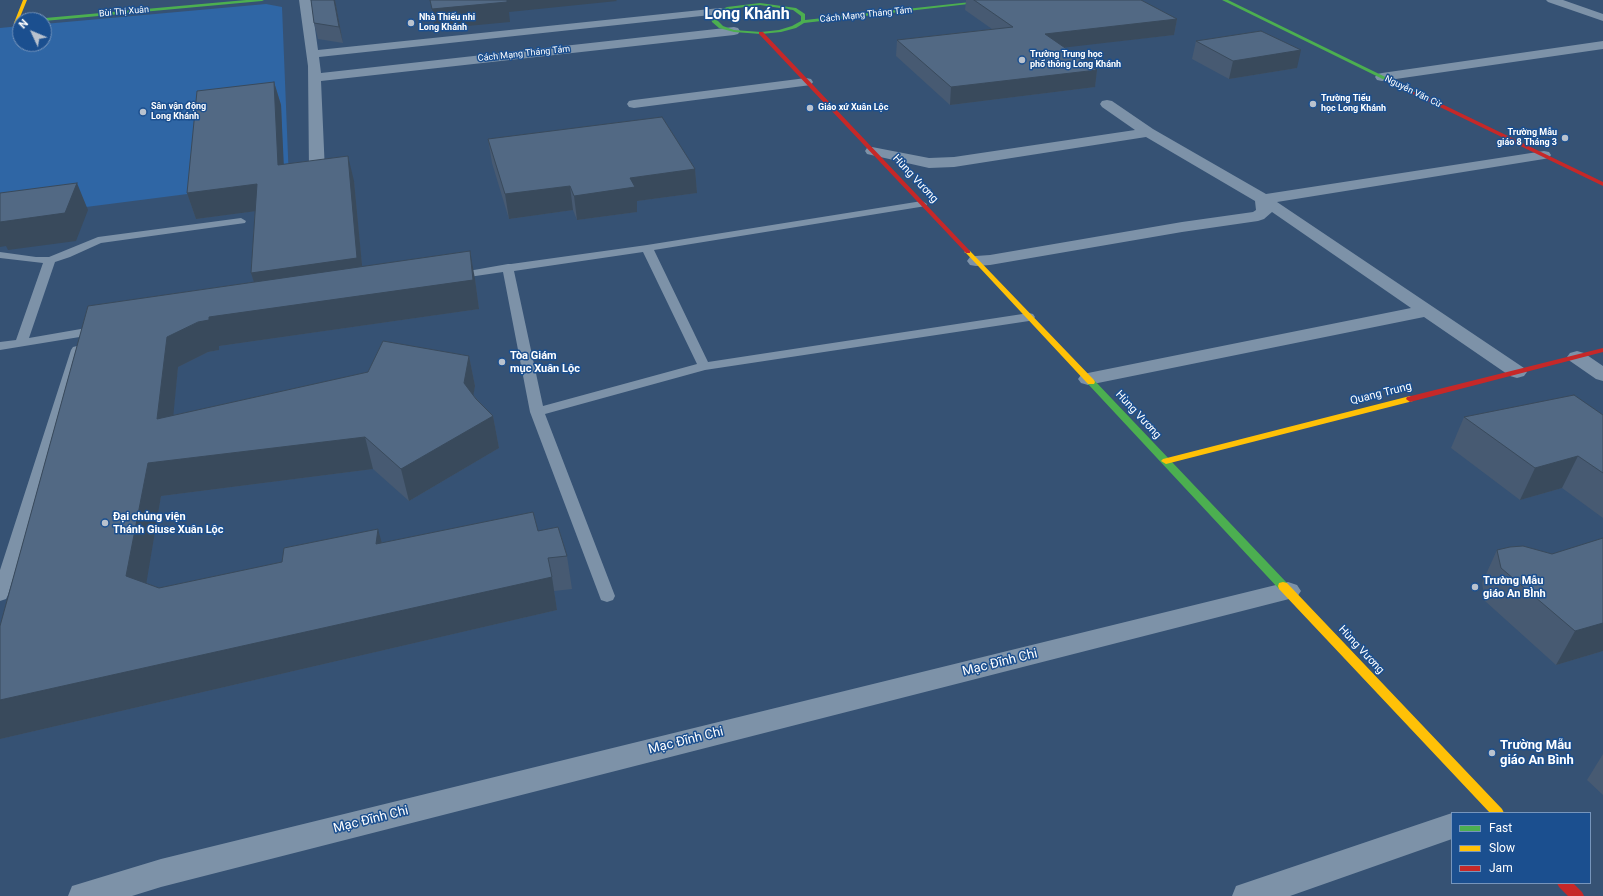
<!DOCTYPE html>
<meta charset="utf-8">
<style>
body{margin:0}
#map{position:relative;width:1603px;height:896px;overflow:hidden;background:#365274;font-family:Roboto,sans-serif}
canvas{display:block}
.legend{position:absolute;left:1451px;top:812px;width:140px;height:72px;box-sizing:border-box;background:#1b4f8f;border:1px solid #7695bc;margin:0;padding:5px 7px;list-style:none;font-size:12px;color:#fff}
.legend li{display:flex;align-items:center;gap:8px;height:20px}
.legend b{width:20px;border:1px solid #7695bc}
.north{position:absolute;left:12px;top:12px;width:40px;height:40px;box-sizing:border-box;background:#1b4f8f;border:1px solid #7695bc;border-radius:50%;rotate:314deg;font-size:11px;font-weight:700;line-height:16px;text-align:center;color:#fff}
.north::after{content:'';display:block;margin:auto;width:14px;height:18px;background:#b9c2ce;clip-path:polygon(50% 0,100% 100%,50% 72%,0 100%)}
</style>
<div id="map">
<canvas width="1603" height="896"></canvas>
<ul class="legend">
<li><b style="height:5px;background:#4caf50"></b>Fast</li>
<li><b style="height:5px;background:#ffc107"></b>Slow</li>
<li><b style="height:5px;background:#c62828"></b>Jam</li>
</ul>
<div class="north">N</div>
</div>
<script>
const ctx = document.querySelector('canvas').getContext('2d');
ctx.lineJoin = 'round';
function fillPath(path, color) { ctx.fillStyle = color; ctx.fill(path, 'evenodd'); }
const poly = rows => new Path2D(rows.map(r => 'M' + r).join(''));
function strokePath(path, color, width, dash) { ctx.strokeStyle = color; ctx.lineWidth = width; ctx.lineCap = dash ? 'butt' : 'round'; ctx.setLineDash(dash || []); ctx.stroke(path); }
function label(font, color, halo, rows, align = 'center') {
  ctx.font = font + ' Roboto,sans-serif'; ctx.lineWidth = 3; ctx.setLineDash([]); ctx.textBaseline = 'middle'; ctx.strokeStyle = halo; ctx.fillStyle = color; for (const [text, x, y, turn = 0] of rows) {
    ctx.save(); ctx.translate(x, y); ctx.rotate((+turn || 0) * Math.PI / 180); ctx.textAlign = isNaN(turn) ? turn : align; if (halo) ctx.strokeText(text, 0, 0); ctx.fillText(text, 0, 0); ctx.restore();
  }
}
const green = poly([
 [266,4,282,7,289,181,0,218,0,28,20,26,20,44,44,44,44,24]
]);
const lane = poly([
 [922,201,927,204,926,206,654,250,708,362,1029,313,1033,314,1035,317,1033,320,1029,321,705,370,545,414,615,596,613,600,607,602,601,600,530,412,503,272,455,279,451,278,449,276,451,274,508,264,511,264,647,245,922,201],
 [643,252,697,364,543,406,514,271,643,252],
 [241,218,246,221,245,223,101,243,70,257,55,262,29,338,98,326,102,327,104,330,102,333,98,334,0,350,0,342,16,340,43,263,0,258,0,252,36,257,49,257,98,237,241,218],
 [77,346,81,347,83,350,8,595,6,599,0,601,0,570,71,350,73,347,77,346]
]);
const street = poly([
 [299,0,311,0,318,50,720,8,724,9,726,11,724,13,720,14,319,57,321,73,734,27,738,28,740,31,738,34,734,35,321,81,325,172,322,175,317,177,312,175,309,172,308,66,299,0],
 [1546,0,1563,0,1603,14,1603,21,1548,2,1546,0],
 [1603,41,1603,49,1382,81,1377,80,1375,77,1377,74,1382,73,1603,41],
 [806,78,811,79,813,82,811,85,634,108,629,107,627,104,629,101,634,100,806,78],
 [1107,100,1112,101,1153,129,1266,194,1544,151,1549,152,1551,155,1549,158,1544,159,1277,202,1524,368,1527,372,1524,376,1517,378,1510,376,1424,317,1088,385,1081,383,1078,379,1081,375,1088,373,1411,308,1272,212,1264,219,1258,221,1182,232,990,265,976,266,970,265,967,261,970,257,976,256,990,255,1182,222,1253,212,1256,210,1255,201,1146,137,954,167,929,168,867,154,865,151,867,148,872,147,929,158,954,157,1135,130,1102,107,1100,104,1102,101,1107,100],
 [1577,351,1584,353,1603,366,1603,381,1596,379,1570,361,1567,357,1570,353,1577,351],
 [1288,582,1297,585,1301,591,1297,597,161,887,132,896,68,896,72,886,161,859,1288,582],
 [1452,813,1452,839,1290,896,1232,896,1236,886,1452,813]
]);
const fast = poly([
 [246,0,264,0,262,1,44,21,32,20,34,19,246,0],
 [989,0,1003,0,804,23,796,28,781,32,761,34,734,32,719,28,712,22,711,18,714,13,727,7,760,3,796,8,805,14,805,20,989,0],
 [760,5,793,10,801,16,801,21,792,26,779,30,761,32,734,30,723,26,715,18,718,15,730,9,760,5],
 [1222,0,1228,0,1418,93,1413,94,1222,0],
 [1091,379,1094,380,1287,583,1288,586,1287,589,1279,589,1088,384,1087,382,1091,379]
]);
const slow = poly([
 [23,0,27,0,18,22,14,23,23,0],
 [968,250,970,251,1094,380,1095,382,1094,384,1088,384,966,253,964,252,968,250],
 [1410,396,1413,397,1414,399,1413,401,1166,464,1161,461,1163,459,1410,396],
 [1283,582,1287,583,1502,809,1504,813,1490,813,1279,589,1278,586,1279,583,1283,582]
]);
const jam = poly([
 [759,32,763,32,970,251,970,253,966,253,759,34,759,32],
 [1413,92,1417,92,1603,182,1603,186,1413,94,1413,92],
 [1603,348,1603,352,1410,402,1406,399,1407,397,1603,348],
 [1557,883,1573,883,1582,892,1584,896,1568,896,1559,887,1557,883]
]);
const wall = poly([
 [335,0,343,43,318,39,314,23],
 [966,0,1141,0,1177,19,1174,35,1065,47,1097,70,1095,87,950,105,896,56,897,40,992,29,965,10],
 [1196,41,1297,68,1229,79,1192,59],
 [274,82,281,105,283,164,354,181,362,266,475,279,479,309,219,346,219,350,208,352,178,367,173,415,469,356,475,386,473,395,493,416,499,448,409,501,373,469,161,496,146,583,159,588,382,543,538,531,567,556,572,589,554,591,557,610,0,739,0,626,88,306,254,282,251,273,255,211,196,219,187,193],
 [488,139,695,169,697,193,637,201,637,212,577,220,573,210,509,219,492,163],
 [1603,415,1603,518,1562,488,1520,500,1451,448,1464,417],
 [1497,550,1552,554,1603,651,1556,665,1485,601,1482,583],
 [1603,754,1603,795,1587,780]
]);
const shadedWall = poly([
 [334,0,335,0,343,43,339,27],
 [507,0,616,0,617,1,509,12,510,22,435,29,432,9],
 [1177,19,1174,35,1043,50,1045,34],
 [1301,50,1297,68,1229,79,1233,61],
 [1097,70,1095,87,950,105,951,87],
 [274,82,281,105,285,190,278,165],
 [348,156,354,181,364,286,260,301,251,273],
 [695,169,697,193,637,201,637,212,577,220,574,196,630,178],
 [77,183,88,210,76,241,8,250,6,246,0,247,0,222],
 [257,184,264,210,196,219,187,193],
 [570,186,573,210,509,219,505,194],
 [470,251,475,279,479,309,219,346,219,350,208,352,178,367,170,450,157,419,167,337,209,317],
 [469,356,475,386,470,414,464,383],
 [493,416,499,448,409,501,401,469],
 [365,437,373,469,161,496,142,609,126,576,148,463],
 [1578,456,1562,488,1520,500,1535,468],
 [378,529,387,562,376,544],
 [552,577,557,610,0,739,0,700],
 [1603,623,1603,651,1556,665,1575,631]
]);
const building = poly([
 [311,0,334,0,339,27,314,23,311,0],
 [430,0,507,0,507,2,432,9,430,0],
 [974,0,1141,0,1177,19,1045,34,1097,70,951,87,897,40,1013,27,974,0],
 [1261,31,1301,50,1233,61,1196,41,1261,31],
 [274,82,278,165,348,156,357,258,251,273,257,184,187,193,197,91,274,82],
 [662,117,695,169,630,178,635,187,574,196,570,186,505,194,488,139,662,117],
 [77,183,65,213,0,222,0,193,77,183],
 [470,251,473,280,209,317,209,320,198,322,167,337,157,419,368,372,383,341,469,356,464,383,476,399,493,416,401,469,365,437,148,463,126,576,159,588,282,562,284,548,378,529,376,544,533,512,538,531,558,527,567,556,548,558,552,577,0,700,0,626,88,306,470,251],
 [1574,395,1603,415,1603,473,1578,456,1535,468,1464,417,1574,395],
 [1603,538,1603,623,1575,631,1501,568,1497,550,1510,547,1523,546,1552,554,1603,538]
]);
const markers = [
 [411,23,4,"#b9c2ce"],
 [1022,60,4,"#b9c2ce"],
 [1313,104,4,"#b9c2ce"],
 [810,108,4,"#b9c2ce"],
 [143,112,4,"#b9c2ce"],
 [1565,138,4,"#b9c2ce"],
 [502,362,4,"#b9c2ce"],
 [105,523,4,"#b9c2ce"],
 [1475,587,4,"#b9c2ce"],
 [1492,753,4,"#b9c2ce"]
];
const farStreetnames = [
 ["Bùi Thị Xuân",124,12,-5],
 ["Cách Mạng Tháng Tám",866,15,-6],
 ["Cách Mạng Tháng Tám",524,54,-6],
 ["Nguyễn Văn Cừ",1413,92,26]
];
const farPoinames = [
 ["Nhà Thiếu nhi",419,18],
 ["Long Khánh",419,28],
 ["Trường Trung học",1030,55],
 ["phổ thông Long Khánh",1030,65],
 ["Trường Tiểu",1321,99],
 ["học Long Khánh",1321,109],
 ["Sân vận động",151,107],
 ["Long Khánh",151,117],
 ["Giáo xứ Xuân Lộc",818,108],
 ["Trường Mẫu",1557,133,"right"],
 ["giáo 8 Tháng 3",1557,143,"right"]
];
const streetNames = [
 ["Hùng Vương",915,179,47],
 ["Quang Trung",1381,394,-14],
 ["Hùng Vương",1138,415,47],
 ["Hùng Vương",1361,650,47]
];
const poiNames = [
 ["Tòa Giám",510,356],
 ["mục Xuân Lộc",510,369],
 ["Đại chủng viện",113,517],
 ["Thánh Giuse Xuân Lộc",113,530],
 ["Trường Mẫu",1483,581],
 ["giáo An BÌnh",1483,594]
];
const nearStreetnames = [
 ["Mạc Đĩnh Chi",1000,663,-14],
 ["Mạc Đĩnh Chi",686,741,-14],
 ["Mạc Đĩnh Chi",371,820,-14]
];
const nearPoinames = [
 ["Trường Mẫu",1500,746],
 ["giáo An Bình",1500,761]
];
const farTownnames = [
 ["Long Khánh",747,15]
];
fillPath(green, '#2f66a5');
fillPath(lane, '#7d92a8');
fillPath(street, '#7d92a8');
fillPath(fast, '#4caf50');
fillPath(slow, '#ffc107');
fillPath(jam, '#c62828');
fillPath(wall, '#475a72');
fillPath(shadedWall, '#394a5c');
fillPath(building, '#526984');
strokePath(building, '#394a5c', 1);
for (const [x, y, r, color] of markers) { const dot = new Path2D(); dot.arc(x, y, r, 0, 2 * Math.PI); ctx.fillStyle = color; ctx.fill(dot); strokePath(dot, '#1b4f8f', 1.5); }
label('9px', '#fff', '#1b4f8f', farStreetnames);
label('bold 9px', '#fff', '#1b4f8f', farPoinames, 'left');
label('11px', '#fff', '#1b4f8f', streetNames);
label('bold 11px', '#fff', '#1b4f8f', poiNames, 'left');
label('13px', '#fff', '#1b4f8f', nearStreetnames);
label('bold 13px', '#fff', '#1b4f8f', nearPoinames, 'left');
label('bold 16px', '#fff', '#1b4f8f', farTownnames);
</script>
